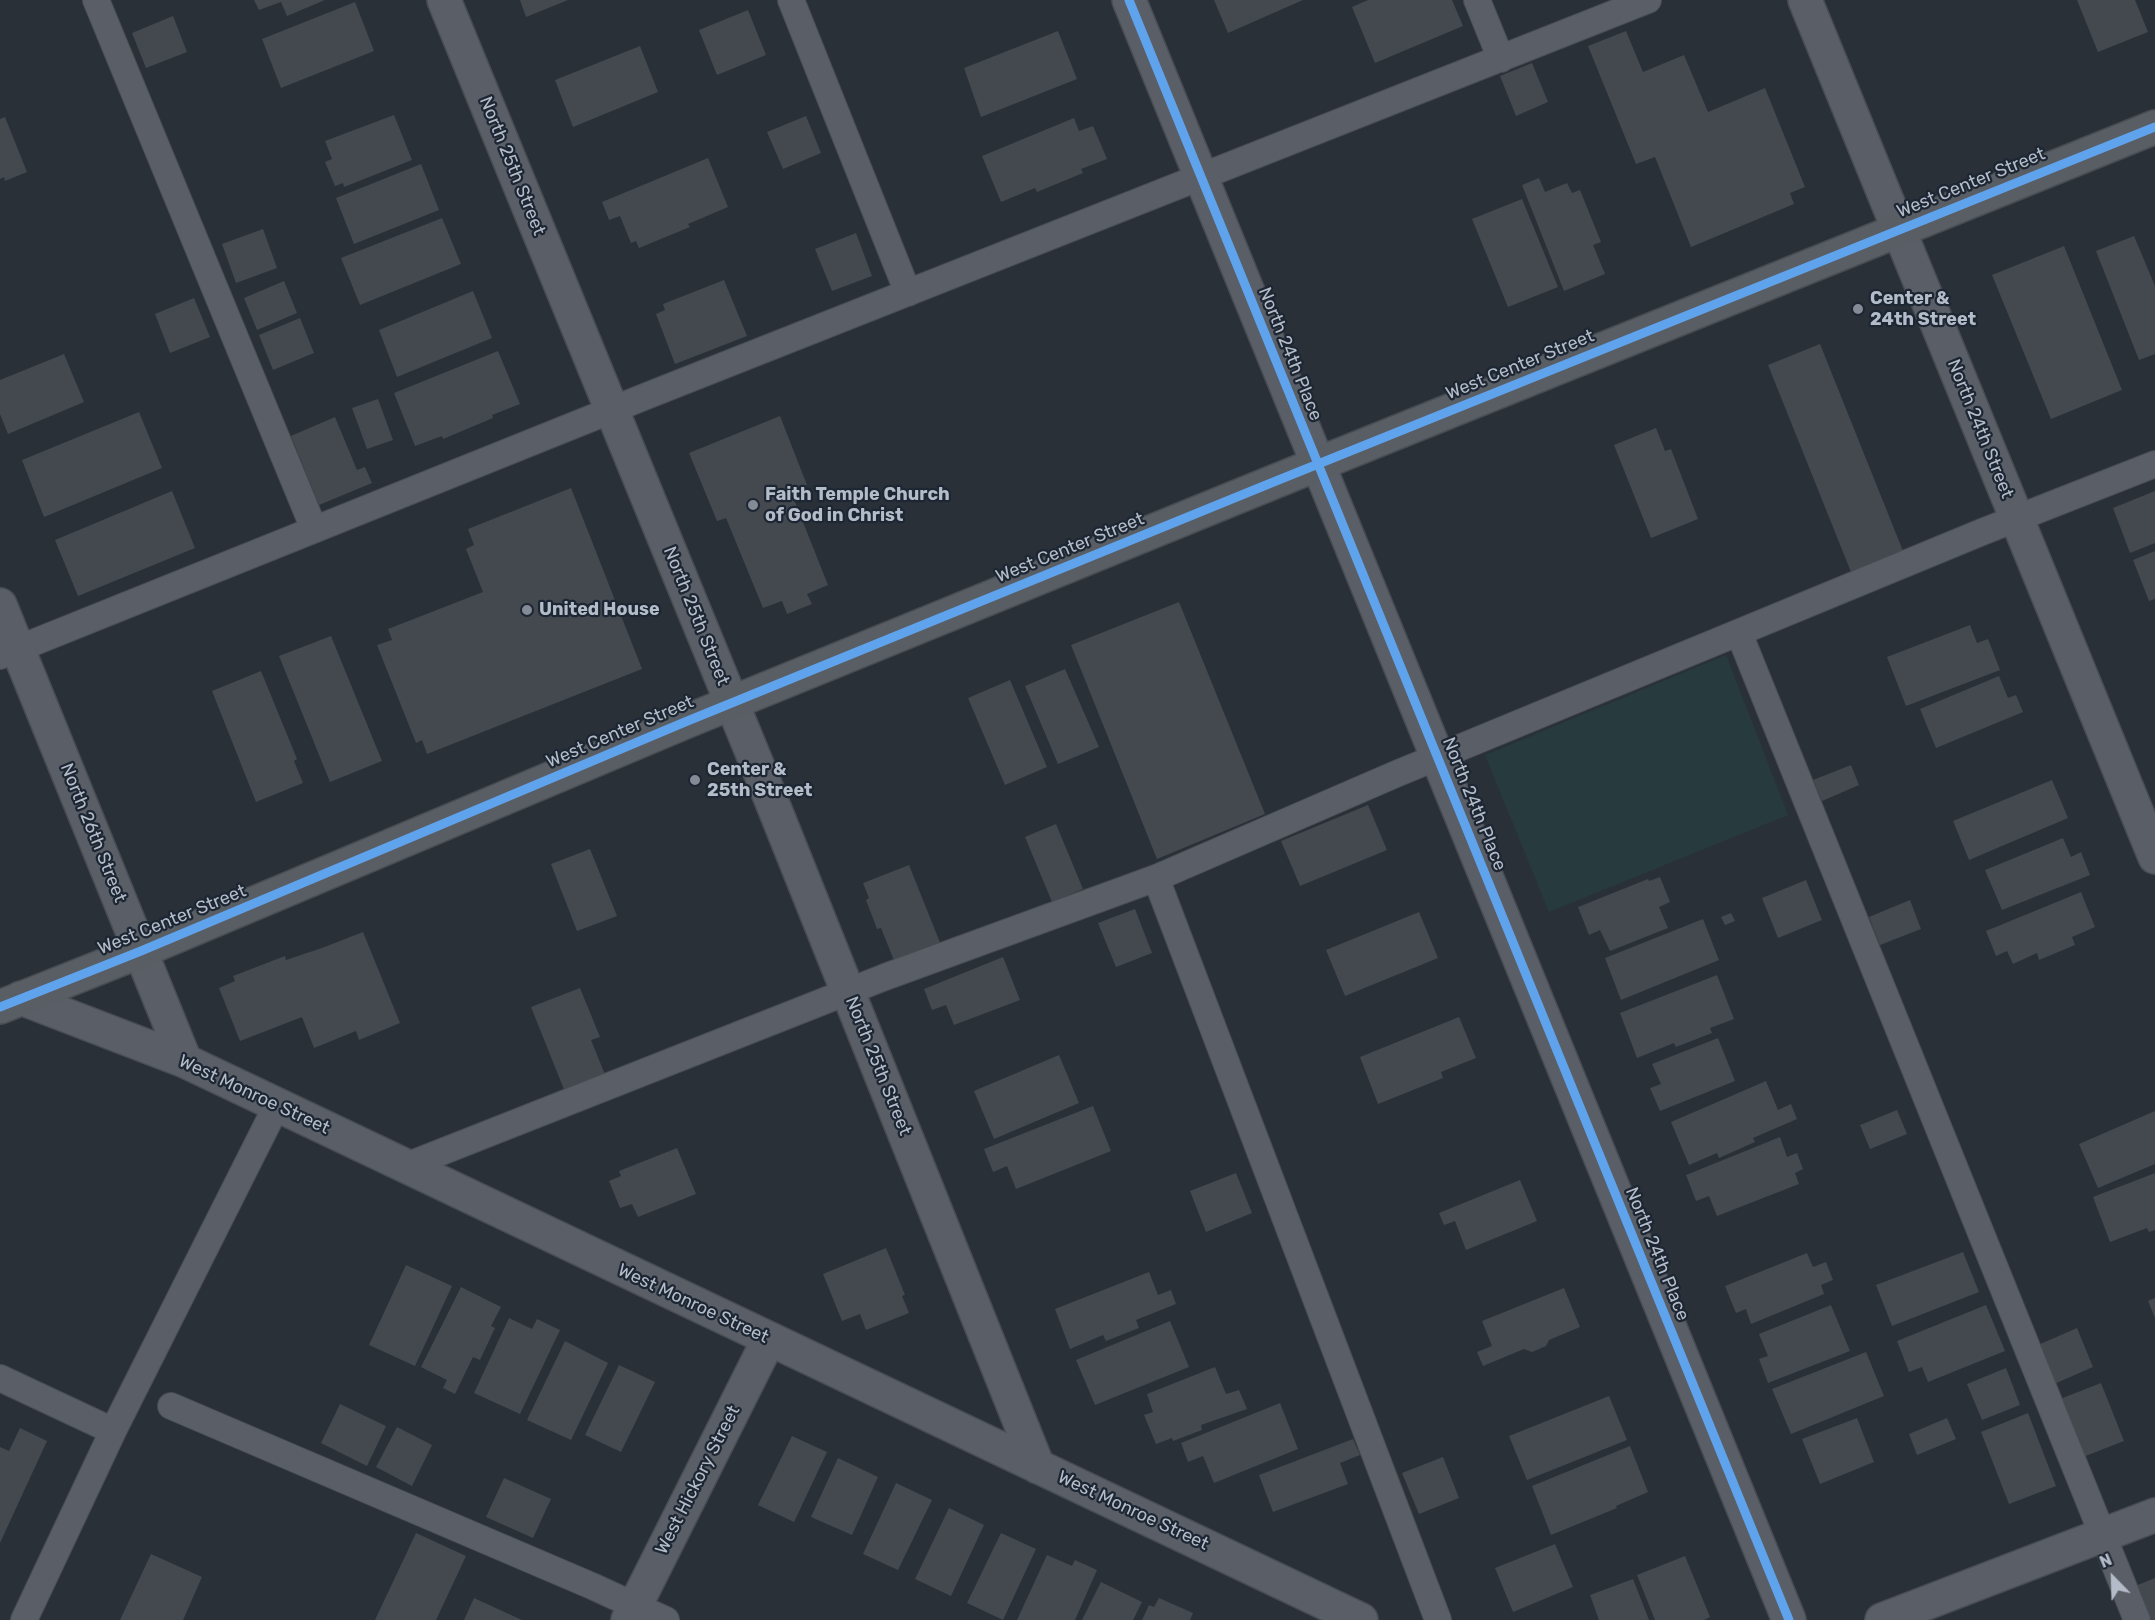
<!DOCTYPE html>
<style>
body{margin:0}
#map{position:relative;width:2155px;height:1620px;overflow:hidden;background:#2a3038;font-family:Rubik,sans-serif}
canvas{display:block}
.north{position:absolute;left:2083px;top:1548px;width:60px;height:60px;-webkit-text-stroke:4px #1d2633;paint-order:stroke;rotate:337deg;font-size:16px;font-weight:700;line-height:24px;text-align:center;color:#b4bcc9}
.north::after{content:'';display:block;margin:auto;width:21px;height:27px;background:#b4bcc9;clip-path:polygon(50% 0,100% 100%,50% 72%,0 100%)}
</style>
<div id="map">
<canvas width="2155" height="1620"></canvas>
<div class="north">N</div>
</div>
<script>
const ctx = document.querySelector('canvas').getContext('2d');
ctx.lineJoin = 'round';
function fillPath(path, color) { ctx.fillStyle = color; ctx.fill(path, 'evenodd'); }
const poly = rows => new Path2D(rows.map(r => 'M' + r).join(''));
function strokePath(path, color, width, dash) { ctx.strokeStyle = color; ctx.lineWidth = width; ctx.lineCap = dash ? 'butt' : 'round'; ctx.setLineDash(dash || []); ctx.stroke(path); }
function label(font, color, halo, rows, align = 'center') {
  ctx.font = font + ' Rubik,sans-serif'; ctx.lineWidth = 4.5; ctx.setLineDash([]); ctx.textBaseline = 'middle'; ctx.strokeStyle = halo; ctx.fillStyle = color; for (const [text, x, y, turn = 0] of rows) {
    ctx.save(); ctx.translate(x, y); ctx.rotate((+turn || 0) * Math.PI / 180); ctx.textAlign = isNaN(turn) ? turn : align; if (halo) ctx.strokeText(text, 0, 0); ctx.fillText(text, 0, 0); ctx.restore();
  }
}
const green = poly([
 [1726,655,1788,815,1549,912,1485,755]
]);
const building = poly([
 [254,0,325,0,287,16,281,2,259,10],
 [520,0,568,0,526,17],
 [1214,0,1303,0,1228,33],
 [1368,0,1452,0,1463,26,1375,63,1352,7],
 [2077,0,2135,0,2148,32,2098,52],
 [355,2,374,51,281,88,262,39],
 [748,10,766,55,717,75,699,30],
 [173,16,187,52,146,68,132,33],
 [1058,31,1077,79,981,117,964,68],
 [1626,31,1643,72,1684,55,1708,112,1765,88,1805,187,1790,193,1794,204,1691,247,1655,157,1636,164,1588,46],
 [640,46,658,92,573,127,555,80],
 [1532,63,1548,102,1516,116,1500,76],
 [394,115,412,160,344,187,343,183,335,186,325,162,332,159,325,141],
 [806,116,821,153,783,169,767,132],
 [5,117,27,172,5,181,4,177,0,179,0,119],
 [1074,118,1079,131,1093,126,1107,159,1081,169,1083,173,1037,192,1035,188,1001,202,982,156],
 [708,158,728,207,688,224,690,227,639,248,636,241,631,243,620,216,609,220,602,202],
 [421,164,439,210,354,244,336,198],
 [1539,178,1545,192,1567,183,1572,193,1580,190,1601,242,1593,245,1605,274,1564,291,1522,185],
 [1522,199,1558,287,1508,307,1472,219],
 [442,218,461,264,360,305,341,258],
 [263,229,277,268,236,283,222,244],
 [856,233,872,276,832,291,815,249],
 [2134,236,2155,286,2155,354,2139,360,2096,251],
 [2064,246,2122,390,2051,419,1992,275],
 [724,280,747,336,675,364,656,314,665,310,663,304],
 [284,281,297,313,257,330,244,298],
 [473,291,492,338,397,377,379,330],
 [194,298,210,337,170,353,155,314],
 [300,318,314,353,273,370,259,335],
 [1820,344,1905,556,1853,577,1768,365],
 [498,351,520,404,492,415,493,418,443,439,442,436,415,446,394,393],
 [64,354,84,402,8,434,0,414,0,380],
 [378,399,393,440,367,449,352,408],
 [139,412,162,468,44,517,22,460],
 [780,416,807,485,791,492,828,585,807,594,812,604,787,614,782,601,763,608,726,518,717,521,689,453],
 [335,417,357,470,365,467,372,483,319,505,291,436],
 [1656,428,1665,451,1671,449,1698,519,1651,538,1614,445],
 [571,488,642,669,427,754,422,740,416,743,377,645,392,640,388,629,483,592,466,549,474,545,468,529],
 [172,491,195,548,78,596,55,540],
 [2155,491,2155,543,2130,553,2113,508],
 [2155,551,2155,599,2149,601,2133,560],
 [1179,602,1265,814,1157,859,1071,645],
 [1970,625,1977,643,1988,639,2000,670,1906,706,1887,657],
 [331,636,382,761,330,782,279,656],
 [1065,669,1099,747,1058,764,1025,686],
 [261,671,297,759,294,761,303,783,256,802,212,691],
 [1999,676,2008,698,2016,695,2023,712,1936,748,1920,709],
 [1010,680,1047,767,1005,785,968,698],
 [1851,765,1859,785,1822,801,1813,780],
 [2052,780,2068,818,1969,860,1953,821],
 [1368,805,1387,850,1300,886,1281,841],
 [1056,824,1083,889,1052,902,1025,837],
 [2063,838,2071,857,2081,852,2090,875,2002,910,1985,870],
 [590,849,617,916,577,931,551,864],
 [909,865,943,950,897,968,881,928,877,929,866,900,869,898,863,883],
 [1660,877,1670,902,1659,907,1668,928,1610,951,1600,930,1589,935,1578,907,1648,879,1649,881],
 [1806,880,1822,920,1778,938,1762,898],
 [2081,892,2095,927,2072,937,2075,945,2039,960,2037,953,2013,964,2007,951,1996,956,1986,931],
 [1910,900,1921,929,1880,945,1869,917],
 [1135,909,1152,953,1116,967,1098,923],
 [1419,912,1438,958,1345,996,1326,950],
 [1731,913,1735,921,1725,925,1721,917],
 [1703,919,1719,960,1621,1000,1605,958],
 [363,932,400,1023,359,1040,356,1031,314,1048,302,1017,240,1041,219,988,235,981,233,976,285,956,286,960,322,948],
 [1003,957,1020,1000,954,1025,946,1005,932,1010,924,989],
 [1717,975,1734,1019,1710,1028,1712,1033,1676,1047,1674,1043,1637,1058,1620,1013],
 [580,988,600,1037,591,1040,608,1082,567,1097,531,1007],
 [1459,1017,1476,1058,1441,1072,1443,1078,1378,1104,1360,1057],
 [1718,1038,1735,1081,1660,1111,1650,1088,1661,1084,1652,1064],
 [1059,1055,1079,1103,994,1139,974,1091],
 [1766,1081,1778,1110,1791,1104,1797,1119,1753,1138,1755,1142,1719,1158,1717,1153,1689,1165,1671,1122],
 [1093,1106,1111,1151,1016,1189,1007,1166,993,1172,984,1149],
 [1897,1110,1907,1134,1870,1149,1860,1125],
 [2155,1111,2155,1164,2098,1188,2079,1144],
 [1780,1137,1787,1157,1797,1153,1803,1169,1795,1173,1799,1184,1717,1216,1709,1196,1696,1201,1686,1175],
 [677,1148,696,1194,638,1217,632,1204,620,1208,609,1181,621,1176,619,1171],
 [1236,1173,1252,1213,1206,1232,1190,1191],
 [2155,1173,2155,1230,2149,1232,2147,1228,2110,1242,2093,1197],
 [1520,1180,1537,1221,1466,1250,1455,1221,1444,1225,1439,1213],
 [886,1248,905,1295,902,1296,909,1313,866,1330,860,1314,842,1321,823,1274],
 [1963,1252,1979,1292,1892,1326,1876,1285],
 [1807,1253,1813,1267,1826,1262,1833,1280,1821,1285,1824,1294,1751,1324,1746,1309,1736,1313,1725,1286],
 [406,1265,452,1286,415,1366,369,1345],
 [1149,1272,1158,1295,1171,1290,1176,1304,1136,1320,1139,1328,1106,1341,1103,1335,1070,1349,1055,1309],
 [461,1287,501,1307,491,1326,495,1328,480,1360,473,1357,455,1394,443,1388,447,1380,421,1367],
 [1564,1288,1580,1327,1549,1340,1546,1346,1532,1352,1524,1349,1483,1366,1477,1352,1492,1346,1482,1321],
 [2155,1298,2155,1318,2148,1301],
 [1831,1305,1850,1351,1768,1383,1759,1359,1768,1356,1759,1334],
 [1986,1305,2005,1351,1928,1382,1922,1367,1909,1372,1897,1341],
 [509,1318,532,1329,537,1319,560,1330,520,1414,474,1393],
 [1170,1321,1189,1367,1095,1405,1076,1360],
 [2077,1328,2093,1367,2054,1384,2038,1345],
 [565,1341,608,1363,571,1440,527,1420],
 [1866,1352,1884,1396,1791,1434,1772,1389],
 [619,1365,655,1382,621,1452,585,1435],
 [1215,1367,1226,1394,1239,1390,1247,1409,1201,1425,1202,1430,1173,1441,1172,1438,1156,1444,1144,1415,1153,1412,1147,1394],
 [2006,1368,2020,1405,1982,1420,1967,1384],
 [2101,1383,2124,1441,2083,1457,2060,1399],
 [1609,1396,1627,1440,1527,1480,1509,1436],
 [1280,1403,1298,1449,1214,1483,1203,1456,1188,1462,1181,1443],
 [340,1404,386,1426,367,1466,321,1443],
 [2028,1413,2056,1486,2009,1504,1981,1432],
 [1857,1418,1874,1462,1820,1484,1802,1439],
 [1947,1418,1956,1439,1917,1455,1909,1434],
 [397,1427,432,1445,412,1486,376,1467],
 [20,1428,47,1441,0,1543,0,1447,9,1451],
 [792,1436,827,1452,794,1522,758,1505],
 [1353,1439,1360,1455,1340,1463,1348,1484,1273,1512,1259,1475],
 [1630,1446,1648,1492,1616,1506,1617,1508,1551,1535,1532,1486],
 [1443,1457,1459,1498,1419,1514,1402,1473],
 [838,1458,878,1477,852,1535,811,1517],
 [504,1478,551,1499,533,1538,486,1517],
 [896,1483,932,1500,898,1570,863,1554],
 [949,1508,984,1525,951,1596,915,1579],
 [416,1533,466,1556,436,1620,375,1620],
 [1001,1533,1036,1549,1003,1620,967,1603],
 [1555,1544,1573,1587,1513,1612,1495,1568],
 [151,1554,202,1577,183,1620,120,1620],
 [1047,1555,1072,1566,1075,1560,1097,1570,1075,1620,1017,1620],
 [1685,1556,1710,1617,1704,1620,1655,1620,1637,1575],
 [2155,1578,2155,1620,2140,1620,2128,1589],
 [1633,1579,1649,1620,1599,1620,1590,1595],
 [1101,1582,1142,1602,1133,1620,1082,1620],
 [474,1598,522,1620,464,1620],
 [1159,1598,1193,1613,1190,1620,1142,1620,1149,1605,1154,1607]
]);
const lane = poly([
 [96,0,314,529],
 [791,0,908,293],
 [1477,0,1501,59],
 [1739,633,2137,1620],
 [0,656,649,395,1648,0],
 [1156,878,1438,1620],
 [406,1166,885,977,1156,878,1396,774,1982,532,2155,464],
 [0,1378,113,1431],
 [171,1406,592,1586,666,1620],
 [24,1620,113,1431,277,1105]
]);
const street = poly([
 [444,0,756,762,1038,1467],
 [1129,0,1789,1620],
 [1805,0,2155,857],
 [0,605,185,1061],
 [21,998,185,1061,1361,1620],
 [628,1620,769,1339],
 [1882,1620,2155,1515]
]);
const secondary = poly([
 [0,1007,141,951,685,722,1276,481,2155,127]
]);
const cycleway = poly([
 [1129,0,1789,1620],
 [0,1007,141,951,685,722,1276,481,2155,127]
]);
const markers = [
 [1858,309,6,"#848b96"],
 [753,505,6,"#848b96"],
 [527,610,6,"#848b96"],
 [695,780,6,"#848b96"]
];
const streetNames = [
 ["North 25th Street",512,166,68],
 ["West Center Street",1971,183,-22],
 ["North 24th Place",1290,354,68],
 ["West Center Street",1520,365,-22],
 ["North 24th Street",1980,429,68],
 ["West Center Street",1070,548,-22],
 ["North 25th Street",696,616,68],
 ["West Center Street",620,732,-23],
 ["North 24th Place",1474,804,68],
 ["North 26th Street",93,833,68],
 ["West Center Street",172,920,-22],
 ["North 25th Street",878,1066,68],
 ["West Monroe Street",254,1095,25],
 ["North 24th Place",1657,1254,68],
 ["West Monroe Street",693,1304,25],
 ["West Hickory Street",698,1480,-63],
 ["West Monroe Street",1133,1511,25]
];
const poiNames = [
 ["Center &",1870,299],
 ["24th Street",1870,320],
 ["Faith Temple Church",765,495],
 ["of God in Christ",765,516],
 ["United House",539,610],
 ["Center &",707,770],
 ["25th Street",707,791]
];
fillPath(green, '#273a3e');
fillPath(building, '#444950');
strokePath(lane, '#484c53', 28);
strokePath(street, '#484c53', 36);
strokePath(secondary, '#484c53', 36);
strokePath(lane, '#5a5e66', 26);
strokePath(street, '#5a5e66', 33);
strokePath(secondary, '#595d64', 33);
strokePath(cycleway, '#60a3ed', 9);
for (const [x, y, r, color] of markers) { const dot = new Path2D(); dot.arc(x, y, r, 0, 2 * Math.PI); ctx.fillStyle = color; ctx.fill(dot); strokePath(dot, '#1d2633', 2); }
label('18px', '#b4bcc9', '#1d2633', streetNames);
label('bold 18px', '#b4bcc9', '#1d2633', poiNames, 'left');
</script>
